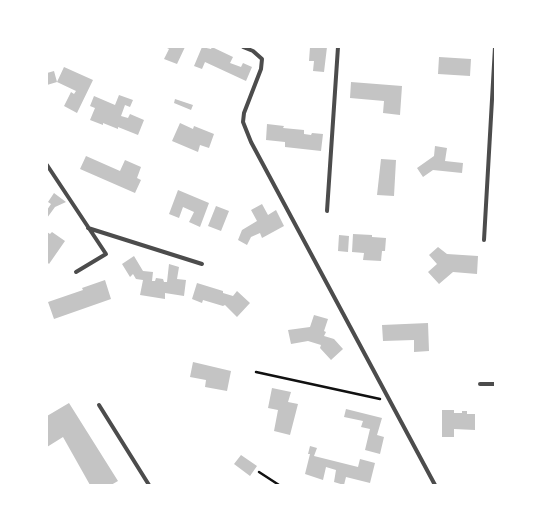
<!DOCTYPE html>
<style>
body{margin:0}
#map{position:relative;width:542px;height:532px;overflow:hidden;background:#fff;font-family:Manrope,sans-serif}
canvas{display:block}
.frame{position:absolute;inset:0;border:48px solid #fff;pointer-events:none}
</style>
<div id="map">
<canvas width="542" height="532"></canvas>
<div class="frame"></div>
</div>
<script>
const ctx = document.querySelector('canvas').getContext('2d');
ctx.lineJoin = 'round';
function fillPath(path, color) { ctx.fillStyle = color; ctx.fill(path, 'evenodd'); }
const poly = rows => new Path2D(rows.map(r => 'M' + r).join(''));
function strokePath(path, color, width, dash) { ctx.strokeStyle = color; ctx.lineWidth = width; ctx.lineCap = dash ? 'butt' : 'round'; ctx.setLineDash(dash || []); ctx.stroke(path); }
const building = poly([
 [165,47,185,47,177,64,164,59,169,49],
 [202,47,211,49,212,47,233,57,230,63,241,67,243,63,252,67,246,81,205,62,202,69,194,66],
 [310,47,327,47,324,72,313,71,314,61,309,61],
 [439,57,471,59,470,76,438,74],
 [64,67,93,80,77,113,64,106,71,92,74,94,76,91,57,82],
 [54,71,57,82,47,85,47,73],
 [351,82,402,86,400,115,383,113,384,101,350,98],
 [119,95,133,100,130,107,125,105,121,116,128,118,130,114,144,120,138,135,118,127,118,129,103,123,103,125,90,120,95,108,90,106,94,96,115,105],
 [175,99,193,105,191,110,174,103],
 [180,123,193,129,194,126,214,134,209,148,200,145,198,152,172,141],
 [267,124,284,126,283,128,304,130,304,134,311,135,312,133,323,134,321,151,285,147,285,142,266,140],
 [435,146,447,148,445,161,463,163,462,173,433,170,423,177,417,168,434,156],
 [86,156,120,171,125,160,141,167,137,178,141,180,135,193,80,169],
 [381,159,396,160,394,196,377,195],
 [178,190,209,203,200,227,189,222,194,212,183,207,179,218,169,214],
 [54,193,66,202,55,207,47,218,47,210,51,204,48,202],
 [262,204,268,215,276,210,284,226,262,238,260,233,251,237,247,245,238,240,242,230,257,221,251,210],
 [216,206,229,211,221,231,208,226],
 [47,232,50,234,52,232,65,241,49,264,47,262],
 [353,234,372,235,372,237,386,238,385,251,382,251,381,261,363,260,364,253,352,252],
 [339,235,349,236,348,252,338,251],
 [438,247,447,254,478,256,477,274,453,272,439,284,428,272,437,264,429,255],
 [134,256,143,271,153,272,152,281,155,281,156,278,163,279,164,282,167,282,169,264,179,267,177,279,186,280,184,296,165,293,165,299,140,295,143,280,136,279,133,274,130,277,122,264],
 [105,280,111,299,54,319,48,302,83,290,82,288],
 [197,283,223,291,223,293,233,296,237,291,250,303,237,317,225,305,223,306,203,300,202,303,192,299],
 [314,315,328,319,324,331,326,332,324,336,334,339,343,349,331,360,320,348,321,345,308,341,291,344,288,330,310,327],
 [428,323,429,351,414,352,414,340,383,341,382,325],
 [193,362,231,371,227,391,205,387,206,380,190,377],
 [272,388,291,392,288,402,298,404,290,435,274,431,278,410,268,408],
 [69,403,118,481,111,485,90,485,63,437,47,447,47,416],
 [346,409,382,418,377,435,384,437,380,454,365,450,370,429,361,427,363,421,344,417],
 [442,410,454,410,454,413,462,413,462,411,467,411,467,414,475,414,475,430,454,429,454,437,442,437],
 [310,446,317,448,314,456,358,467,360,459,375,463,370,483,346,477,344,485,334,482,336,470,326,467,323,480,305,474,310,454,308,454],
 [241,455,257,466,250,476,234,464]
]);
const path = poly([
 [256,372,380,399],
 [259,472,279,485]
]);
const minor = poly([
 [243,47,253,51,262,59,261,69,244,113,243,122,251,142,435,485],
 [47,165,106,254,76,272],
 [327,211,338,47],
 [88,228,202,264],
 [484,240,495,47],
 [480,384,495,384],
 [99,405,149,485]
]);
fillPath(building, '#c4c4c4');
strokePath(path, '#111', 2.5);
strokePath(minor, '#4c4c4c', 4);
</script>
